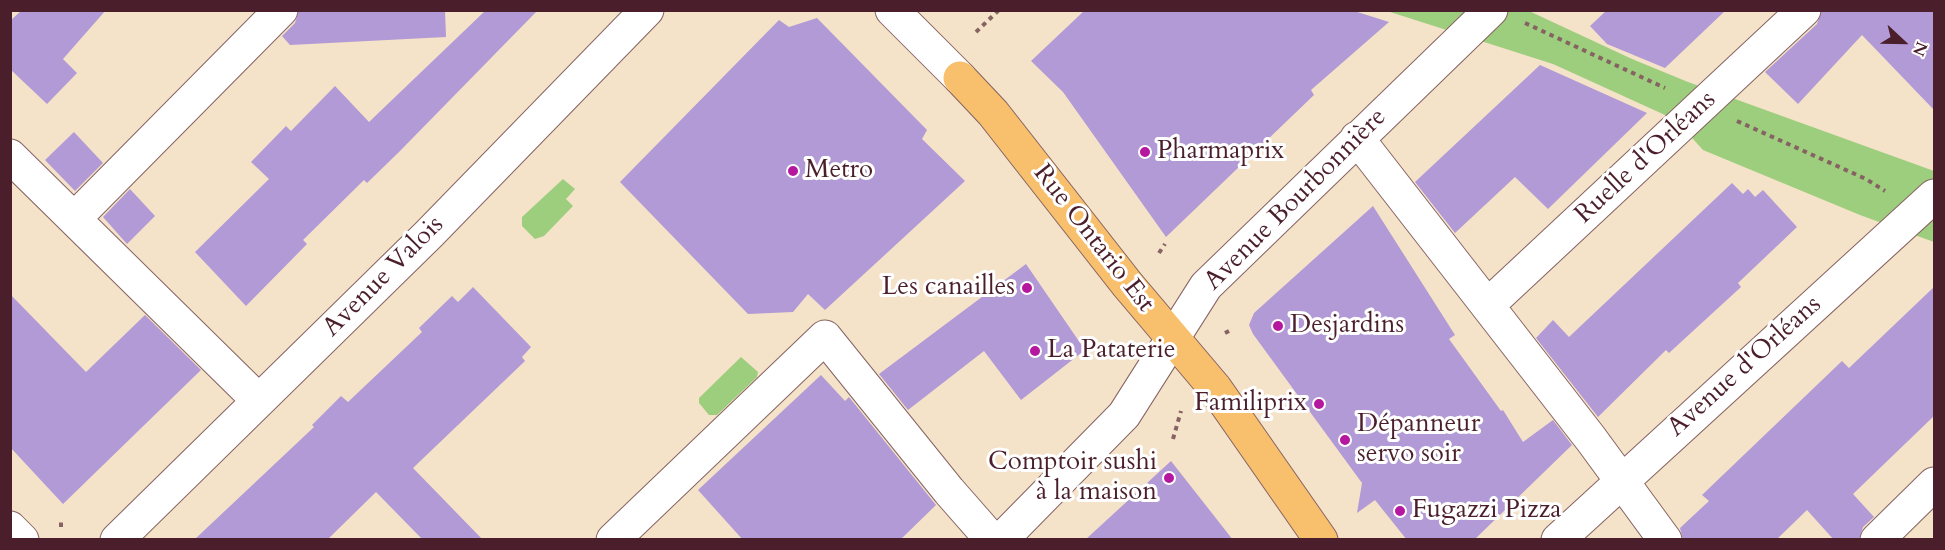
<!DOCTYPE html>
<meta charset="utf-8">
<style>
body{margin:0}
#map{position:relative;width:1945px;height:550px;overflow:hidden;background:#f4e2c9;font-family:Cardo,serif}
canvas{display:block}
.frame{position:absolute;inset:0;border:12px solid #4a1f2b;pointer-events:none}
.north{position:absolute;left:1873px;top:12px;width:60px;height:60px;-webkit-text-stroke:4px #fff;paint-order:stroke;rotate:112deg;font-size:16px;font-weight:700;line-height:24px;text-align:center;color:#4a1f2b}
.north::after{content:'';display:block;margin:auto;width:21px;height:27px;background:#4a1f2b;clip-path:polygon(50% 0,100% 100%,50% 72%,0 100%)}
</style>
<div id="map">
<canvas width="1945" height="550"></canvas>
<div class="frame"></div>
<div class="north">N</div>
</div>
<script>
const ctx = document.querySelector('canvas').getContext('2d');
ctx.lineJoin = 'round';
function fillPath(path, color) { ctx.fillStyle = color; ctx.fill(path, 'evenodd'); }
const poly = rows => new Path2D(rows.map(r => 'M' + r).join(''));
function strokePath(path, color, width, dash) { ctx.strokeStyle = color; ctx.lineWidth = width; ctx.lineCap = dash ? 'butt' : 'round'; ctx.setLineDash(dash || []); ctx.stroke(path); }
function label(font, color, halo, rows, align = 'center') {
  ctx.font = font + ' Cardo,serif'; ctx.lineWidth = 6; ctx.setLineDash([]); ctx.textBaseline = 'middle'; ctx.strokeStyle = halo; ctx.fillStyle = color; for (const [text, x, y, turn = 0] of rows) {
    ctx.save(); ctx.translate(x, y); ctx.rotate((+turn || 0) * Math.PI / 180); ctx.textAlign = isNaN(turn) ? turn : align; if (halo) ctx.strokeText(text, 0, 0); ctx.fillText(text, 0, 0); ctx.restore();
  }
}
const green = poly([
 [1387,11,1529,11,1632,59,1688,82,1934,171,1934,242,1860,215,1703,150,1676,120,1553,64],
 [563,179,575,189,566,199,573,206,544,236,535,239,522,226,522,217],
 [741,357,758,372,757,377,717,415,709,415,699,403,699,398]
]);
const building = poly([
 [22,10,106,10,63,59,77,73,47,104,10,69,10,21],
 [299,10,445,10,446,37,290,45,282,36,295,23],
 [486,10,538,10,399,152,367,183,364,180,303,240,307,244,246,306,195,252,269,179,251,162,286,126,291,131,335,86,369,122],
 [1085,10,1351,10,1389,22,1311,90,1314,95,1166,237,1063,92,1031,61],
 [1607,10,1726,10,1665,68,1607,44,1590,26],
 [1822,10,1935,10,1935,111,1862,35,1798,104,1765,72,1817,24],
 [817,18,927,130,922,139,965,181,825,310,808,294,793,312,748,314,620,182,779,20,789,27],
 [1540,65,1647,113,1548,209,1515,177,1455,233,1415,182],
 [74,132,103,163,75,191,45,160],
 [1732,183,1743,194,1748,189,1755,197,1763,190,1797,227,1738,283,1741,287,1669,353,1666,350,1598,417,1536,338,1553,320,1569,337],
 [130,189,155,216,127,244,103,217],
 [1373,206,1455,335,1449,339,1501,411,1503,410,1523,442,1553,420,1572,445,1474,540,1407,540,1375,500,1357,513,1362,483,1253,334,1249,325,1254,313],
 [1026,264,1085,350,1021,400,984,351,908,410,879,374],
 [1935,286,1935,415,1853,494,1874,517,1863,527,1859,540,1834,540,1807,510,1776,540,1683,540,1680,528,1709,501,1702,495,1842,361,1849,368],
 [473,287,531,347,522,357,525,361,413,468,483,540,423,540,376,492,327,540,194,540,314,427,312,425,341,396,348,402,422,332,419,328,452,296,458,302],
 [10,294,86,372,145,315,201,370,63,504,10,447],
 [821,375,845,401,849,397,936,505,900,540,743,540,698,490],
 [1171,461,1233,540,1085,540]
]);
const path = poly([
 [1525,23,1665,88],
 [976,32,999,10],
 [1737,121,1866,179,1885,191],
 [1159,253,1165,244],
 [1225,333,1233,329],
 [1112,347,1123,348],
 [1173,439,1181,411],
 [61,527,61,519]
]);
const minor = poly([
 [892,10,960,78],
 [1357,138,1591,439,1665,540],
 [10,156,258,400],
 [75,218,281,10],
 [1488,305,1804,10],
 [10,528,22,540],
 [117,540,429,234,647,10],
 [613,540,825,337,949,491,992,540],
 [1001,540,1124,415,1206,286,1491,10],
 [1558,540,1934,196],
 [1877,540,1934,484]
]);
const major = poly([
 [960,78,993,113,1127,284,1215,388,1321,540]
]);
const markers = [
 [1145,152,6,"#b5179e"],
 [793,171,6,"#b5179e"],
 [1027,288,6,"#b5179e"],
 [1278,326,6,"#b5179e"],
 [1035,351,6,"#b5179e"],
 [1319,404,6,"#b5179e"],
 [1345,440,6,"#b5179e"],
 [1169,478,6,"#b5179e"],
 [1400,511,6,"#b5179e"]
];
const poiNames = [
 ["Pharmaprix",1157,152],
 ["Metro",805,171],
 ["Les canailles",1015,288,"right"],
 ["Desjardins",1290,326],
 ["La Pataterie",1047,351],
 ["Familiprix",1307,404,"right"],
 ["Dépanneur",1357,425],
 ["servo soir",1357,455],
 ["Comptoir sushi",1157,463,"right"],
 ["à la maison",1157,493,"right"],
 ["Fugazzi Pizza",1412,511]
];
const streetNames = [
 ["Ruelle d'Orléans",1646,158,-43],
 ["Avenue Bourbonnière",1296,200,-45],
 ["Rue Ontario Est",1093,239,52],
 ["Avenue Valois",384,277,-45],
 ["Avenue d'Orléans",1745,367,-42]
];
fillPath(green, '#9dce7d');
fillPath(building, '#b19ad5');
strokePath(minor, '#866362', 35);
strokePath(major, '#866362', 35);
strokePath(path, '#866362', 4, [4.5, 4.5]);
strokePath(minor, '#fff', 33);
strokePath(major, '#f8bf6c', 33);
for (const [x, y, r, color] of markers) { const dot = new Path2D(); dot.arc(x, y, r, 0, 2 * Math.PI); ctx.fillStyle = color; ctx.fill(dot); strokePath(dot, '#fff', 2); }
label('26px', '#4a1f2b', '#fff', poiNames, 'left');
label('26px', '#4a1f2b', '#fff', streetNames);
</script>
